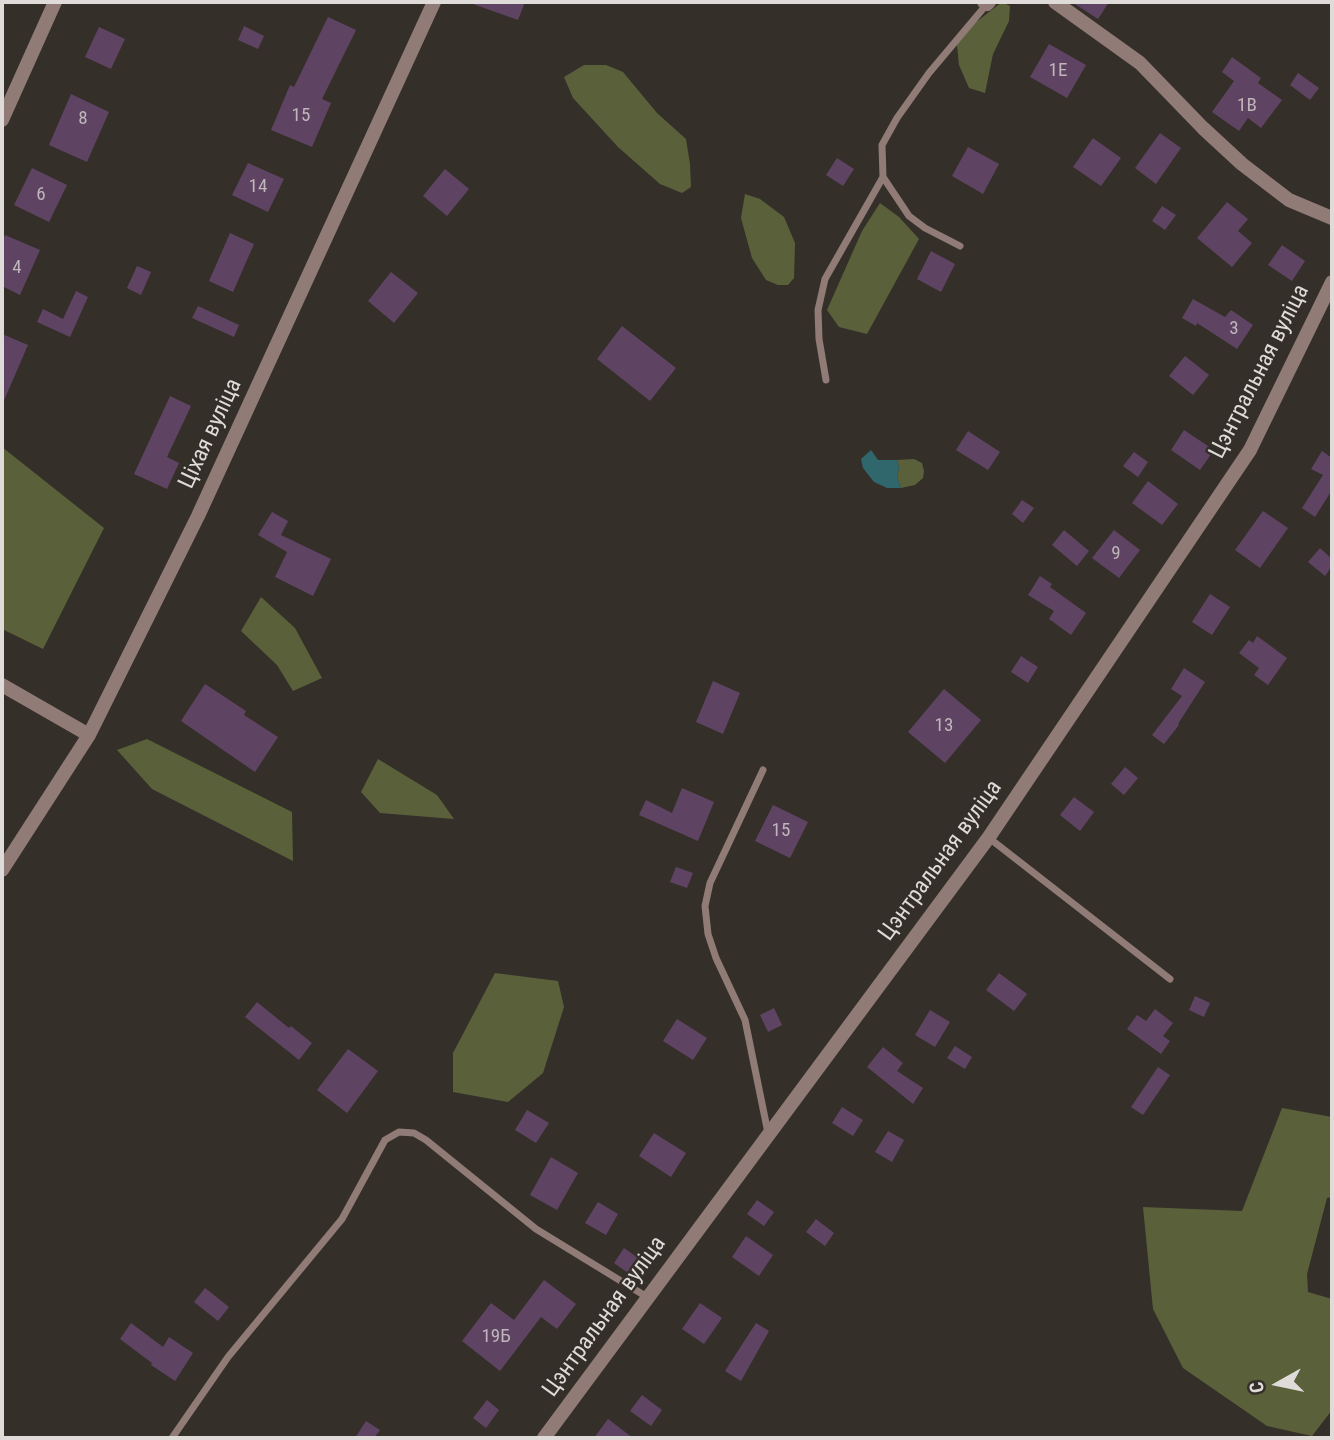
<!DOCTYPE html>
<meta charset="utf-8">
<style>
body{margin:0}
#map{position:relative;width:1334px;height:1440px;overflow:hidden;background:#352f2a;font-family:"Roboto Condensed",sans-serif}
canvas{display:block}
.frame{position:absolute;inset:0;border:4px solid #dfdbd8;pointer-events:none}
.north{position:absolute;left:1243px;top:1349px;width:70px;height:70px;-webkit-text-stroke:5px #352f2a;paint-order:stroke;rotate:261deg;font-size:19px;font-weight:700;line-height:28px;text-align:center;color:#dfdbd8}
.north::after{content:'';display:block;margin:auto;width:24px;height:32px;background:#dfdbd8;clip-path:polygon(50% 0,100% 100%,50% 72%,0 100%)}
</style>
<div id="map">
<canvas width="1334" height="1440"></canvas>
<div class="frame"></div>
<div class="north">С</div>
</div>
<script>
const ctx = document.querySelector('canvas').getContext('2d');
ctx.lineJoin = 'round';
function fillPath(path, color) { ctx.fillStyle = color; ctx.fill(path, 'evenodd'); }
const poly = rows => new Path2D(rows.map(r => 'M' + r).join(''));
function strokePath(path, color, width, dash) { ctx.strokeStyle = color; ctx.lineWidth = width; ctx.lineCap = dash ? 'butt' : 'round'; ctx.setLineDash(dash || []); ctx.stroke(path); }
function label(font, color, halo, rows, align = 'center') {
  ctx.font = font + ' "Roboto Condensed",sans-serif'; ctx.lineWidth = 5; ctx.setLineDash([]); ctx.textBaseline = 'middle'; ctx.strokeStyle = halo; ctx.fillStyle = color; for (const [text, x, y, turn = 0] of rows) {
    ctx.save(); ctx.translate(x, y); ctx.rotate((+turn || 0) * Math.PI / 180); ctx.textAlign = isNaN(turn) ? turn : align; if (halo) ctx.strokeText(text, 0, 0); ctx.fillText(text, 0, 0); ctx.restore();
  }
}
const forest = poly([
 [1002,2,1010,6,1009,21,993,54,985,93,969,88,959,65,957,45,971,26],
 [584,65,606,65,623,72,657,113,686,139,690,164,691,187,682,193,660,184,618,147,573,98,564,77],
 [745,194,760,199,784,217,795,243,794,278,788,285,778,285,766,280,752,258,741,218],
 [880,203,899,217,919,239,867,334,839,327,827,310,862,231],
 [2,447,104,528,43,649,2,629],
 [914,459,922,463,924,471,923,478,915,485,901,488,897,477,899,468,897,460],
 [261,597,295,628,322,678,293,691,277,665,241,631],
 [147,739,292,812,293,861,152,789,117,750],
 [378,759,437,795,454,819,380,813,361,792],
 [495,973,558,981,564,1007,543,1073,508,1102,453,1092,453,1053],
 [1282,1108,1332,1117,1332,1197,1327,1198,1307,1274,1308,1292,1332,1299,1332,1410,1312,1436,1267,1426,1183,1368,1153,1309,1143,1207,1242,1211]
]);
const water = poly([
 [871,450,878,460,897,460,899,468,897,477,901,488,887,488,874,482,863,468,861,459]
]);
const building = poly([
 [473,2,525,2,518,20,473,4],
 [1072,2,1109,2,1098,19],
 [328,17,356,30,322,99,331,103,312,147,271,130,290,85,294,87],
 [244,26,264,36,258,49,238,40],
 [99,27,125,39,111,69,85,57],
 [1049,44,1086,65,1067,98,1030,77],
 [1232,57,1261,78,1258,83,1282,100,1261,128,1248,118,1239,131,1212,112,1234,81,1222,72],
 [1298,73,1319,88,1310,100,1290,85],
 [71,94,109,112,87,162,49,145],
 [1160,133,1181,148,1156,184,1135,168],
 [1093,138,1121,158,1101,186,1073,167],
 [968,147,999,164,983,194,952,176],
 [837,158,854,169,843,186,826,175],
 [248,163,284,179,268,212,232,195],
 [32,168,67,185,49,222,14,205],
 [445,169,469,189,447,216,423,196],
 [1227,202,1248,219,1238,231,1252,243,1232,267,1197,238],
 [1162,206,1176,215,1165,230,1152,221],
 [230,233,254,244,233,292,209,281],
 [5,235,40,250,20,295,2,286,2,243],
 [1282,245,1305,261,1292,281,1268,265],
 [931,251,955,264,941,292,917,279],
 [137,266,151,272,141,295,127,288],
 [391,272,418,293,394,323,368,301],
 [76,291,88,297,70,337,37,322,43,309,63,319],
 [1193,299,1225,317,1231,310,1253,325,1237,349,1197,323,1196,326,1182,318],
 [198,306,239,325,234,337,192,318],
 [622,326,676,368,650,401,597,359],
 [2,334,28,345,2,405],
 [1185,356,1209,375,1193,395,1169,376],
 [170,396,191,406,167,457,179,463,167,489,134,474],
 [1184,430,1214,450,1200,470,1171,450],
 [968,431,1000,452,988,470,956,450],
 [1322,451,1332,458,1332,490,1315,517,1302,508,1323,475,1311,469],
 [1134,452,1148,462,1138,477,1123,466],
 [1148,481,1178,504,1162,525,1132,503],
 [1022,500,1034,508,1023,523,1012,514],
 [1263,511,1288,528,1260,568,1235,550],
 [272,512,288,521,281,535,331,559,313,596,275,577,287,552,258,535],
 [1064,530,1089,551,1077,566,1052,545],
 [1114,530,1140,550,1119,578,1092,558],
 [1320,548,1332,559,1332,566,1325,576,1308,562],
 [1040,576,1052,584,1050,587,1086,613,1071,635,1049,619,1054,611,1028,595],
 [1210,594,1230,607,1212,635,1192,622],
 [1257,636,1287,658,1268,685,1254,675,1259,668,1239,653,1249,640,1253,643],
 [1021,656,1038,667,1028,683,1011,672],
 [1184,668,1205,682,1178,724,1179,725,1164,744,1152,735,1182,696,1171,689],
 [713,681,740,693,723,734,696,722],
 [205,684,246,711,244,715,278,737,255,772,181,721],
 [944,689,981,720,945,763,908,732],
 [1125,767,1138,778,1124,795,1111,784],
 [682,788,714,802,698,841,639,815,646,800,672,813],
 [1074,797,1094,812,1080,831,1060,815],
 [773,805,808,822,790,858,755,841],
 [676,867,693,873,687,888,670,882],
 [999,973,1027,994,1014,1011,986,990],
 [1195,996,1210,1003,1204,1017,1189,1010],
 [257,1002,289,1028,291,1026,312,1043,299,1060,245,1017],
 [774,1008,782,1025,768,1032,760,1015],
 [1155,1009,1173,1023,1163,1036,1170,1041,1161,1054,1127,1029,1137,1015,1146,1021],
 [930,1010,950,1022,935,1047,915,1035],
 [677,1019,707,1038,693,1060,663,1041],
 [955,1046,972,1057,965,1069,947,1058],
 [883,1047,903,1063,897,1071,923,1088,913,1104,867,1067],
 [348,1049,378,1071,347,1113,317,1090],
 [1158,1067,1170,1075,1143,1115,1131,1107],
 [842,1107,863,1120,853,1136,832,1123],
 [527,1110,549,1123,536,1143,515,1130],
 [888,1131,904,1140,892,1162,875,1152],
 [654,1133,686,1153,671,1177,639,1156],
 [551,1157,578,1173,557,1210,530,1195],
 [757,1200,774,1212,764,1226,747,1214],
 [598,1202,618,1214,606,1235,585,1223],
 [816,1219,834,1233,825,1246,806,1232],
 [746,1236,773,1255,759,1276,732,1257],
 [624,1248,641,1260,631,1275,614,1263],
 [544,1280,576,1304,557,1329,541,1317,500,1371,462,1341,491,1303,514,1320],
 [205,1288,229,1307,218,1321,194,1302],
 [700,1303,722,1318,704,1344,682,1329],
 [131,1323,163,1347,169,1337,193,1353,175,1381,151,1365,152,1363,120,1339],
 [756,1323,769,1331,741,1381,725,1371],
 [642,1395,662,1410,651,1426,630,1411],
 [487,1400,499,1410,486,1428,473,1418],
 [608,1419,633,1438,594,1438],
 [366,1421,380,1430,374,1438,355,1438]
]);
const service = poly([
 [960,246,925,228,909,216,883,177,882,145,897,118,929,73,987,4],
 [826,380,819,339,818,310,825,279,883,177],
 [763,770,710,883,705,906,708,934,716,958,745,1020,768,1133],
 [989,838,1170,979],
 [172,1438,228,1357,342,1219,385,1140,399,1132,414,1133,426,1140,536,1229,647,1297]
]);
const minor = poly([
 [984,2,987,4,989,2],
 [1055,2,1140,63,1203,128,1242,164,1289,200,1332,218],
 [2,120,55,2],
 [2,685,89,735],
 [2,870,89,735,198,516,434,2]
]);
const tertiary = poly([
 [544,1438,989,837,1250,450,1332,282]
]);
const numberNames = [
 ["1Е",1058,71],
 ["1В",1247,106],
 ["15",301,116],
 ["8",83,119],
 ["14",258,187],
 ["6",41,195],
 ["4",17,268],
 ["3",1234,329],
 ["9",1116,554],
 ["13",944,726],
 ["15",781,831],
 ["19Б",496,1337]
];
const streetNames = [
 ["Цэнтральная вуліца",1260,372,-63],
 ["Ціхая вуліца",211,434,-65],
 ["Цэнтральная вуліца",941,861,-54],
 ["Цэнтральная вуліца",605,1317,-54]
];
fillPath(forest, '#5a613a');
fillPath(water, '#30676d');
fillPath(building, '#5e4462');
strokePath(service, '#907b77', 7);
strokePath(minor, '#907b77', 14);
strokePath(tertiary, '#907b77', 14);
label('19px', '#bfb5ba', null, numberNames);
label('23px', '#dfdbd8', '#352f2a', streetNames);
</script>
